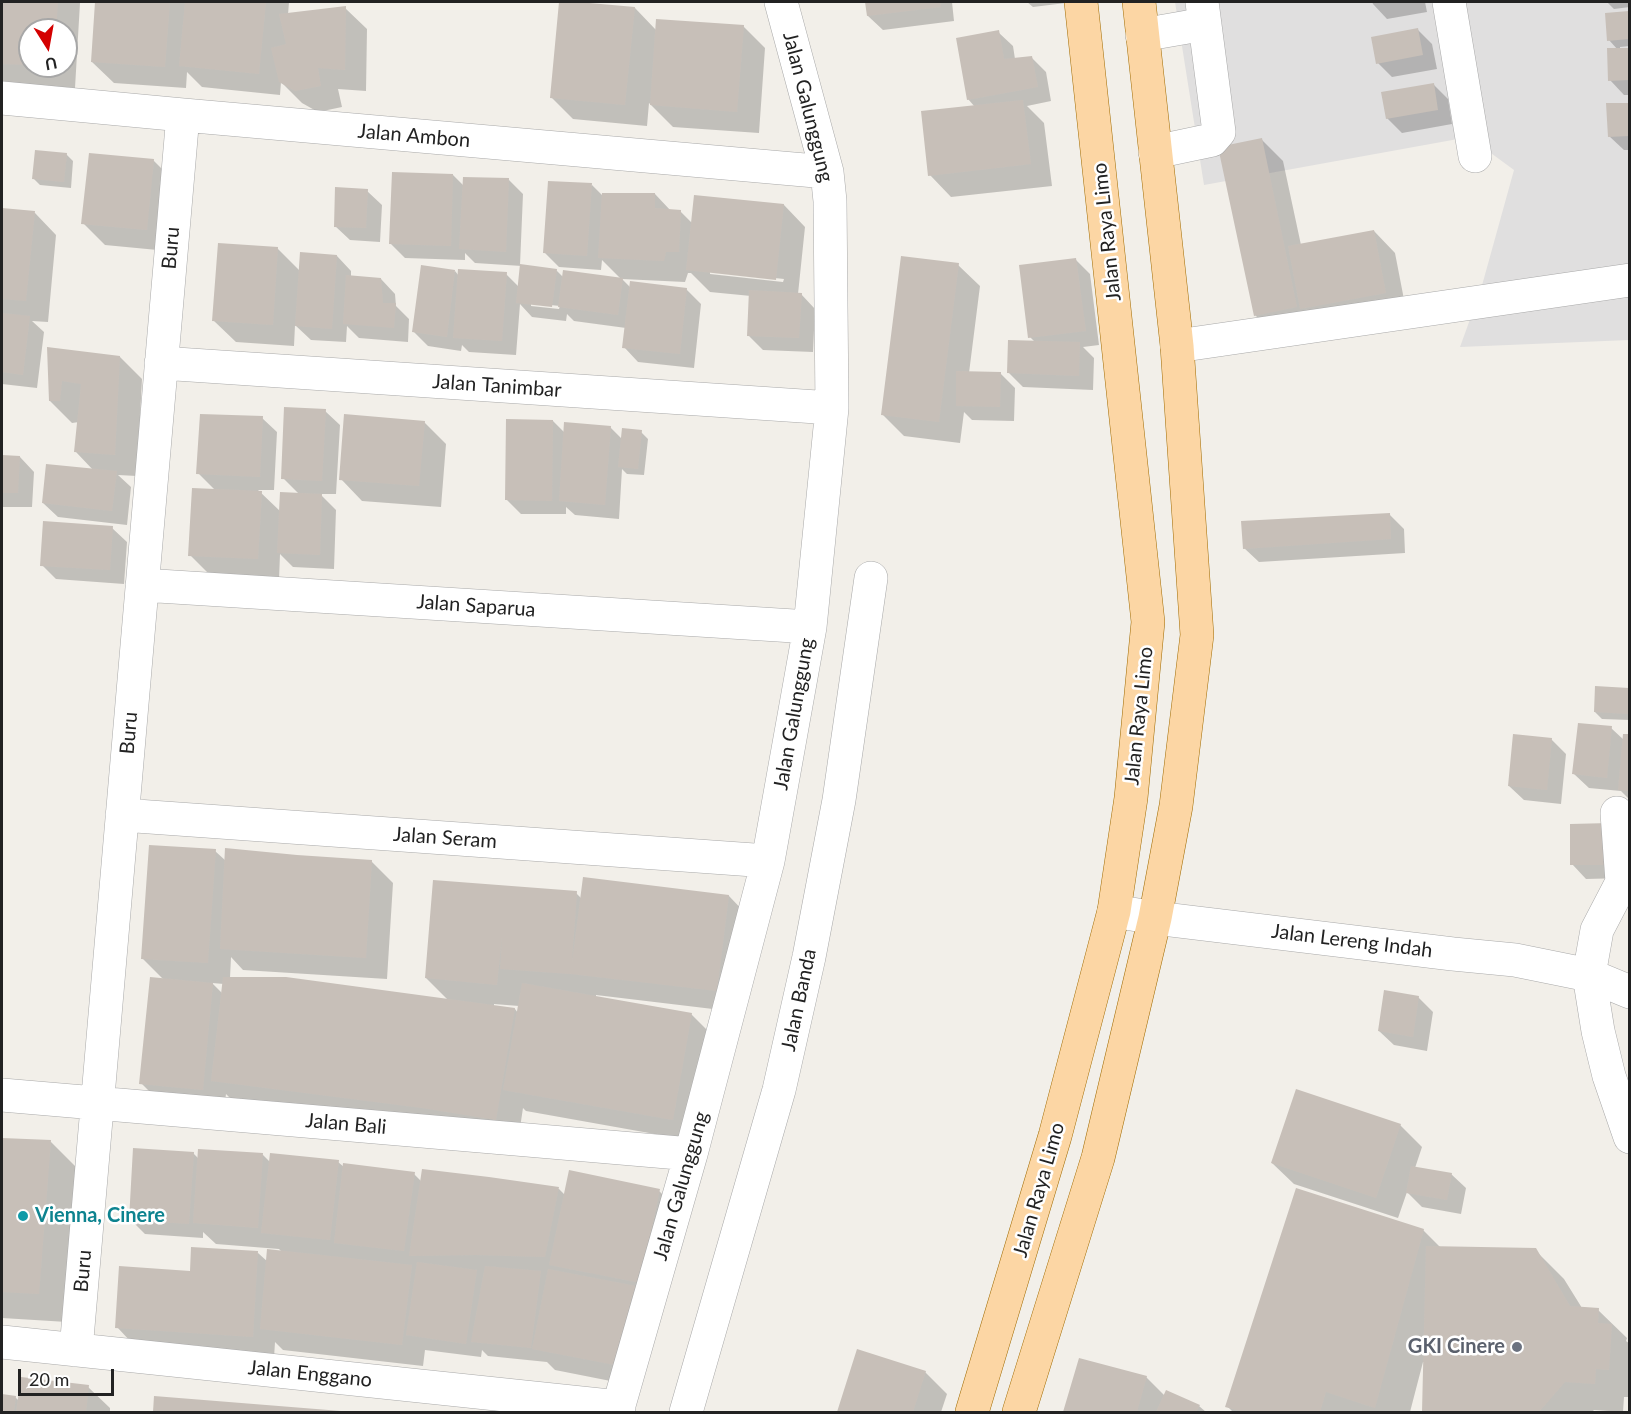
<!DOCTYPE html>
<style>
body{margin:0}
#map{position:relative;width:1631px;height:1414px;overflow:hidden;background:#f2efe9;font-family:Lato,sans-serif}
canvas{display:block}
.frame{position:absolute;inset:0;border:3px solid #222;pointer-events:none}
.north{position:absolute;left:18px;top:18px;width:60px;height:60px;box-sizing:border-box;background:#fff;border:2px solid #a7a7a7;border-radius:50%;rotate:169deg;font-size:16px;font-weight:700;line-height:24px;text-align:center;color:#222}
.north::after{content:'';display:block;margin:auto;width:21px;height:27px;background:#d40000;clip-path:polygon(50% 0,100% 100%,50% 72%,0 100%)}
.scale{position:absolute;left:18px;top:1369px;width:96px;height:27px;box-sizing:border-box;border:3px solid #222;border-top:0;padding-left:8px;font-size:18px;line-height:21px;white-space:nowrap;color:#222;-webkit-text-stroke:4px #fff;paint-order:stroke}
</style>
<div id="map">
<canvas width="1631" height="1414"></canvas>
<div class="frame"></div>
<div class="north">U</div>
<div class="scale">20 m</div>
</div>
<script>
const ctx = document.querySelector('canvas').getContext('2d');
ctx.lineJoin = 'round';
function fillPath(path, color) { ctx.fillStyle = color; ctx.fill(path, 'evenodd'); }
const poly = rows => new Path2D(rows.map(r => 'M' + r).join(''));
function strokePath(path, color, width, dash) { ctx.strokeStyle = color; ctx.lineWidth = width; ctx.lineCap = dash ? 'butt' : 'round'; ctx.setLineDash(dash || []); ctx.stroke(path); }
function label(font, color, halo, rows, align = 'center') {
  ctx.font = font + ' Lato,sans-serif'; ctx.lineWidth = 5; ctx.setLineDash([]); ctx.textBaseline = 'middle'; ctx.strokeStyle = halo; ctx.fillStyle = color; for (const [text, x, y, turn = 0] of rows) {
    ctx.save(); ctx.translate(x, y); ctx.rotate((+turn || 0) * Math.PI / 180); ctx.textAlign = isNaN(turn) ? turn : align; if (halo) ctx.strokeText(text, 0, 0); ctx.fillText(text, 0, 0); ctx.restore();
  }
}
const residential = poly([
 [1175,2,1629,2,1629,340,1460,347,1481,289,1514,170,1469,137,1204,185]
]);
const shadow = poly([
 [2,2,79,2,80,3,75,88,2,84],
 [30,30,66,30,66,66,30,66],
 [97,2,289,2,288,15,345,8,367,29,366,91,338,89,342,107,318,112,302,103,281,82,280,95,202,87,187,72,186,88,114,83,92,62],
 [561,2,635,8,656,30,743,26,765,48,759,133,673,127,649,103,647,126,573,119,551,97],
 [867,2,952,2,954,21,883,30,868,16],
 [1027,2,1074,2,1033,7],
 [1372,2,1425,2,1427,12,1387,19,1373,4],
 [1607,2,1630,2,1630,7,1614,9],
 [1630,13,1630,46,1620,47,1620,50,1630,49,1630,95,1624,95,1610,80,1618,50,1609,40,1607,14],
 [1417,29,1432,44,1437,69,1392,77,1378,63],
 [998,32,1013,46,1015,59,1031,57,1046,72,1051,101,1027,106,1044,123,1052,186,951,197,930,175,975,107,968,99],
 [1433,84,1448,99,1452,124,1402,133,1387,118],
 [1630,104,1630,150,1624,150,1609,136,1608,105],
 [1261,139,1283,161,1301,245,1374,231,1395,253,1407,315,1277,337,1255,315],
 [66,154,73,161,71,188,40,185,33,178],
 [153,160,175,182,168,251,105,245,83,223],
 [453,175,464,186,509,180,523,194,520,265,556,270,564,278,622,280,602,260,601,270,559,267,545,253,592,185,602,195,655,194,671,211,680,211,693,224,784,205,805,227,798,294,801,294,815,309,813,352,763,350,749,336,751,296,710,292,691,273,688,273,685,282,622,279,631,288,686,289,701,304,694,368,638,362,624,347,626,328,574,321,567,314,566,321,532,317,520,304,516,355,469,352,462,345,461,351,428,346,414,332,455,271,459,276,506,274,519,287,522,266,475,263,465,253,465,260,405,258,391,244],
 [710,271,784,279,783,282,710,274],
 [531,303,560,306,559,309,531,306],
 [367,191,382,205,380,242,350,240,335,226],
 [2,210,35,213,56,235,48,322,32,321,44,332,37,388,2,384],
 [277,248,300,271,337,256,351,271,351,277,381,279,395,294,396,306,409,319,408,342,359,338,347,326,346,342,311,340,295,325,294,346,236,342,214,321],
 [1076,260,1090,274,1099,345,1083,347,1094,358,1093,390,1023,387,1008,372,1035,342,1030,337],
 [958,265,980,286,969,373,1000,373,1015,388,1014,421,972,420,964,412,960,443,904,436,882,414],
 [49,349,120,357,142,379,137,476,118,475,131,487,127,525,58,517,43,503,94,471,76,452,79,422,72,423,50,401],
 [325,411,340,425,336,494,320,494,336,510,334,569,293,567,280,554,279,580,212,577,190,555,215,490,198,473,262,418,277,432,274,490,258,490,281,512,299,494,283,478],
 [553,421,565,433,610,427,622,439,641,432,648,439,644,475,627,474,622,469,619,519,575,515,566,507,566,514,521,514,506,499],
 [424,422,446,444,441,507,362,501,341,479],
 [2,456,20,457,34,472,32,507,2,507],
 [1389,514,1404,529,1405,553,1259,562,1244,548],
 [112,528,127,542,124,584,56,579,42,565],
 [1628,689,1630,690,1630,720,1602,719,1595,712],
 [1611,728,1624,740,1624,735,1630,736,1630,800,1621,791,1589,788,1574,774],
 [1551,739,1566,754,1561,804,1524,800,1509,786],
 [1571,825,1624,878,1586,879,1572,864],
 [215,851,226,861,371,861,393,883,387,979,243,970,231,957,230,978,448,1000,426,978,576,893,581,898,729,896,750,918,738,1012,596,995,596,998,691,1014,713,1036,694,1141,526,1111,523,1108,518,1141,234,1102,226,1094,224,1111,163,1105,141,1083,164,980,142,958],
 [212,983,224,984,223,994],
 [494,1004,519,1006,518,1013,515,1009,494,1006],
 [1418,997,1433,1012,1427,1051,1394,1045,1379,1031],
 [1400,1125,1422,1147,1415,1168,1451,1174,1466,1188,1461,1214,1422,1207,1407,1192,1398,1218,1294,1184,1272,1163],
 [2,1139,51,1142,79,1170,67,1322,2,1318],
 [193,1153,199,1159,263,1155,271,1163,338,1162,344,1167,414,1174,421,1181,490,1178,559,1189,565,1195,659,1191,681,1212,657,1310,641,1387,555,1370,547,1362,488,1356,482,1350,481,1357,425,1350,423,1366,283,1350,275,1342,274,1358,209,1353,201,1346,131,1342,117,1327,258,1253,268,1262,283,1253,279,1249,216,1244,203,1232,203,1238,145,1234,130,1219],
 [1423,1230,1441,1248,1535,1250,1564,1279,1582,1308,1598,1310,1627,1338,1626,1341,1630,1344,1630,1397,1624,1397,1623,1412,1594,1410,1592,1412,1423,1412,1425,1362,1423,1362,1410,1412,1233,1412,1227,1406],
 [858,1351,925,1372,947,1394,941,1412,838,1412],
 [1080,1359,1146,1377,1165,1396,1199,1406,1206,1412,1065,1412],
 [88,1387,110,1408,110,1412,2,1412,2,1396,15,1397,19,1401],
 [156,1398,343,1412,154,1412]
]);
const building = poly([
 [2,2,58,2,56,30,30,30,30,65,2,64],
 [95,2,170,2,165,67,91,62],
 [185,2,266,2,259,74,179,66],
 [559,2,578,2,635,7,625,105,550,98],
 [865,2,940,2,941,7,867,16],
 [346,6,345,70,318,68,321,86,295,91,279,82,271,48,286,44,279,14],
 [1629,11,1629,39,1607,41,1605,13],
 [656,19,744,25,737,112,650,105],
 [1418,28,1423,55,1376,64,1371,37],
 [999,30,1004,59,1032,56,1038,87,967,100,956,38],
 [1607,48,1629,48,1629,80,1608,81],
 [1434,83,1438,110,1386,119,1381,92],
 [1023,100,1031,164,928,176,921,111],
 [1606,103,1629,103,1629,136,1608,137],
 [1262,138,1297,307,1254,316,1218,147],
 [35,150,67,153,64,182,32,179],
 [89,153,154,159,147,230,81,224],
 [392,172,453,174,451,246,389,244],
 [463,177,509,178,506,252,459,249],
 [548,181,592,183,587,256,543,253],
 [335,187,368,189,366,228,334,227],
 [602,193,655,193,655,208,681,210,679,252,666,252,664,261,598,258],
 [694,195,784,204,776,280,686,270],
 [2,208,35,211,26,301,2,299],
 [1374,230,1386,293,1300,309,1288,246],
 [218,243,278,247,273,325,212,321],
 [300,252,337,255,332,329,295,326],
 [901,256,959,263,939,422,881,415],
 [1076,258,1086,331,1028,338,1019,265],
 [520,264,557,269,552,307,516,303],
 [421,265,455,270,447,337,412,332],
 [458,269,507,272,502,341,453,338],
 [563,270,623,278,618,315,558,307],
 [346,275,381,278,383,303,396,303,394,328,343,324],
 [630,281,687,288,680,354,622,348],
 [749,290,802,293,799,338,747,336],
 [2,313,30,316,23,375,2,372],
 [1008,340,1080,342,1079,376,1007,373],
 [47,347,120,356,115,455,74,452,81,384,62,381,60,401,49,401],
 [956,371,1001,372,1000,407,956,406],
 [284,407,326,409,322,481,281,479],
 [200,414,263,416,260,477,196,474],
 [344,414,425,421,419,486,339,480],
 [506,419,553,420,552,501,505,500],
 [564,422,611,426,605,505,559,501],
 [622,428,642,430,638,469,618,467],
 [2,455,20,456,18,493,2,493],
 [46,464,117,471,112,511,42,503],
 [192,488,262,491,258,559,188,556],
 [280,492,322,494,320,555,277,553],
 [1390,513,1391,539,1243,549,1241,521],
 [43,521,113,526,110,570,40,566],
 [1595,686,1629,688,1628,714,1594,712],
 [1578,723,1612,726,1607,778,1572,774],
 [1513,734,1552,738,1547,790,1508,786],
 [1623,734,1629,734,1629,791,1618,790],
 [1610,823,1611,865,1570,865,1570,824],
 [149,845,216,849,208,963,141,959],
 [225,848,297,855,372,860,366,958,220,949],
 [583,877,729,895,717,991,571,974,500,969,502,937,497,985,425,978,433,880,577,891,572,962],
 [150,977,213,983,203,1090,139,1084],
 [223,977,286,977,515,1008,496,1120,422,1108,211,1081],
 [522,983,692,1013,673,1120,503,1090],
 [1384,990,1419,996,1413,1037,1378,1031],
 [1296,1089,1401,1124,1376,1198,1271,1163],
 [2,1138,51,1140,39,1294,2,1292],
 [133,1148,194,1152,189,1224,129,1220],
 [198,1149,263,1153,258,1228,193,1223],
 [270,1153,339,1160,330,1240,261,1233],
 [343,1163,415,1172,404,1251,334,1243],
 [1411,1166,1452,1173,1447,1200,1406,1193],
 [422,1169,489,1177,559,1187,545,1257,476,1255,409,1256],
 [569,1170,660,1189,641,1283,549,1265],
 [1296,1188,1424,1229,1375,1408,1326,1392,1320,1412,1244,1412,1225,1407],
 [1426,1246,1536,1248,1570,1306,1599,1308,1598,1323,1612,1324,1609,1370,1596,1369,1595,1384,1565,1382,1539,1412,1422,1412],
 [191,1247,258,1251,253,1337,115,1328,119,1266,190,1271],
 [267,1249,412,1265,402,1345,260,1329],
 [417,1262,477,1270,466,1344,406,1335],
 [485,1266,541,1271,531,1348,471,1342],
 [548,1269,636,1286,620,1366,532,1349],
 [857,1349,926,1371,913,1412,837,1412],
 [1079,1358,1147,1376,1137,1412,1063,1412],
 [21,1377,89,1385,86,1412,16,1412],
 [1166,1390,1200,1405,1196,1412,1156,1412],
 [2,1394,16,1396,14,1412,2,1412],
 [154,1396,341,1411,341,1412,153,1412]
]);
const minor = poly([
 [1449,2,1475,156],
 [1142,35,1205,24],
 [2,98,183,115,827,172],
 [1155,152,1212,140,1219,132,1202,2],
 [1177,346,1630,280],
 [161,363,832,408],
 [142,585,810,627],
 [1617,813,1622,882],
 [122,815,768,861],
 [1630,876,1622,882,1597,930,1589,975,1598,1031,1609,1076,1630,1137],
 [1114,911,1155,918,1453,954,1515,960,1589,975,1630,992],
 [2,1095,691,1154],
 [2,1342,619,1407],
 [76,1350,183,115],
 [617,1412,691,1154,768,861,810,627,832,408,830,201,827,172,781,2],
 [686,1412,779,1090,809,957,839,800,871,578]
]);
const major = poly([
 [972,1412,1055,1136,1114,911,1131,798,1148,622,1081,2],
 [1019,1412,1098,1158,1155,918,1176,806,1197,635,1177,346,1139,2]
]);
const markers = [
 [23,1216,6,"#0f9aa8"],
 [1517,1347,6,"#6b7280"]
];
const streetNames = [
 ["Jalan Galunggung",808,107,76],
 ["Jalan Ambon",414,136,5],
 ["Jalan Raya Limo",1107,232,-96],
 ["Buru",171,248,-85],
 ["Jalan Tanimbar",497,386,4],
 ["Jalan Saparua",476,606,4],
 ["Jalan Galunggung",794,714,-80],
 ["Jalan Raya Limo",1139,716,-84],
 ["Buru",129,733,-85],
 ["Jalan Seram",445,838,4],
 ["Jalan Lereng Indah",1352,941,7],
 ["Jalan Banda",799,1000,-78],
 ["Jalan Bali",346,1124,5],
 ["Jalan Galunggung",681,1186,-74],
 ["Jalan Raya Limo",1039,1190,-74],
 ["Buru",83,1271,-85],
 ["Jalan Enggano",310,1374,6]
];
const cultureNames = [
 ["Vienna, Cinere",35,1216]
];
const worshipNames = [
 ["GKI Cinere",1505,1347]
];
fillPath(residential, '#e0dfdf');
fillPath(shadow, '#0003');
fillPath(building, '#c7bfb8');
strokePath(minor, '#a9a9a9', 34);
strokePath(major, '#a06b00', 34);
strokePath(minor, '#fff', 33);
strokePath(major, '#fcd6a4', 33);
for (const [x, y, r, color] of markers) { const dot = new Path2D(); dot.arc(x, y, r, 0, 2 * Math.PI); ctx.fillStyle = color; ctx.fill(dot); strokePath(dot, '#fff', 2); }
label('20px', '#222', '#fff', streetNames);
label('bold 20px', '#0d838f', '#fff', cultureNames, 'left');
label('bold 20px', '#5b616d', '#fff', worshipNames, 'right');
</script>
